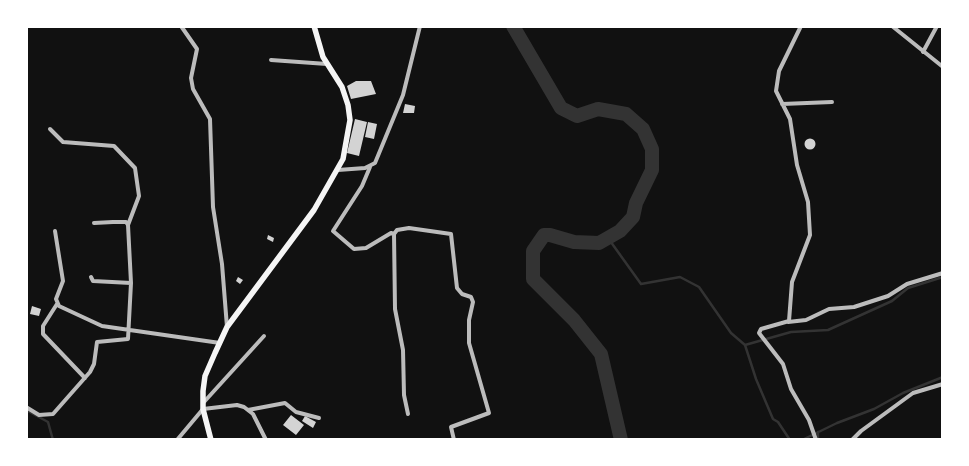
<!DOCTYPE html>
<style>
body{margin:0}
#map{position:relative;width:969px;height:466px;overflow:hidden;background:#111;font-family:"Exo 2",sans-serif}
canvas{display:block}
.frame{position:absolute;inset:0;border:28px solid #fff;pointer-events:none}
</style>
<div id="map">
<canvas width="969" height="466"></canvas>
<div class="frame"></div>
</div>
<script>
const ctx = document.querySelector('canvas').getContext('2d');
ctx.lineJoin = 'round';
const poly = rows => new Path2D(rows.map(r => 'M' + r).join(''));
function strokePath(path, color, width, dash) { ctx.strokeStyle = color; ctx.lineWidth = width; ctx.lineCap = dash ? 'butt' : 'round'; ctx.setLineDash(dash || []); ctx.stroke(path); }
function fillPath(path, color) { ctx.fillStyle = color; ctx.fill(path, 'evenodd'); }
const stream = poly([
 [608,238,641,284,680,277,699,287,731,333,745,345,756,379,773,419,778,422,790,440],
 [745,345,791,332,828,330,892,301,908,288,943,277],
 [26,410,48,422,53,440],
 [818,432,818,440],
 [802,440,837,423,874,409,903,393,943,377]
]);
const river = poly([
 [513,26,561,108,577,116,598,109,626,114,643,129,652,149,652,170,636,203,633,217,620,231,599,243,574,242,550,235,544,235,533,251,533,279,574,320,601,354,621,440]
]);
const building = poly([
 [356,81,371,81,376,94,351,99,347,86],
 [405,104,415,106,414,113,403,113],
 [355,119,367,122,359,156,347,153],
 [368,122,377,124,374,139,365,137],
 '804.5 144a5.5 5.5 0 1 1 11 0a5.5 5.5 0 1 1-11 0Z',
 [268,235,274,238,273,242,267,239],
 [238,277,243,280,240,284,236,281],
 [32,306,41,309,39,316,30,314],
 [291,415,304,425,296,435,283,425],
 [305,416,316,422,313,428,302,421]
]);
const minor = poly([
 [181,26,197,49,191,78,193,89,210,119,213,207,222,264,227,327],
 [801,26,779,71,776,91,790,119,797,165,808,202,810,235,792,282,789,321,761,329,759,333,783,364,791,389,809,420,816,440],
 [892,26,943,67],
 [923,52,937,26],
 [271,60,327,64],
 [782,104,832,102],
 [50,129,63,142,114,146,135,168,139,196,128,225],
 [370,167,362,186,333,231,354,249,366,248,391,233,394,234,395,309,403,350,404,395,408,414],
 [338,170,365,168,375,163,403,95,420,26],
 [55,231,63,281,56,299,59,306,102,326,220,343],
 [394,234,397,230,409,228,451,234,457,288,462,294,471,297,473,302,469,320,469,343,489,413,451,427,454,440],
 [91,277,93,281,131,283],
 [57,304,43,326,43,334,85,378],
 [788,322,806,320,829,309,854,307,888,296,907,284,943,273],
 [204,402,264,336],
 [26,407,39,415,53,414,90,372,94,364,97,342,128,339,131,283,128,225,126,222,113,222,94,223],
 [248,410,285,403,296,412,319,418],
 [177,440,203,409,237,405,244,407,253,414,266,440],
 [852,440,861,431,913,393,943,384]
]);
const primary = poly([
 [211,440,203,409,203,391,205,376,215,353,227,327,314,210,343,159,350,120,348,105,342,87,323,57,314,26]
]);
strokePath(stream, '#333', 2.5);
strokePath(river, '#333', 14);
fillPath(building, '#d3d3d3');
strokePath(minor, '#bcbcbc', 4);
strokePath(primary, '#f5f5f5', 5.5);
</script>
